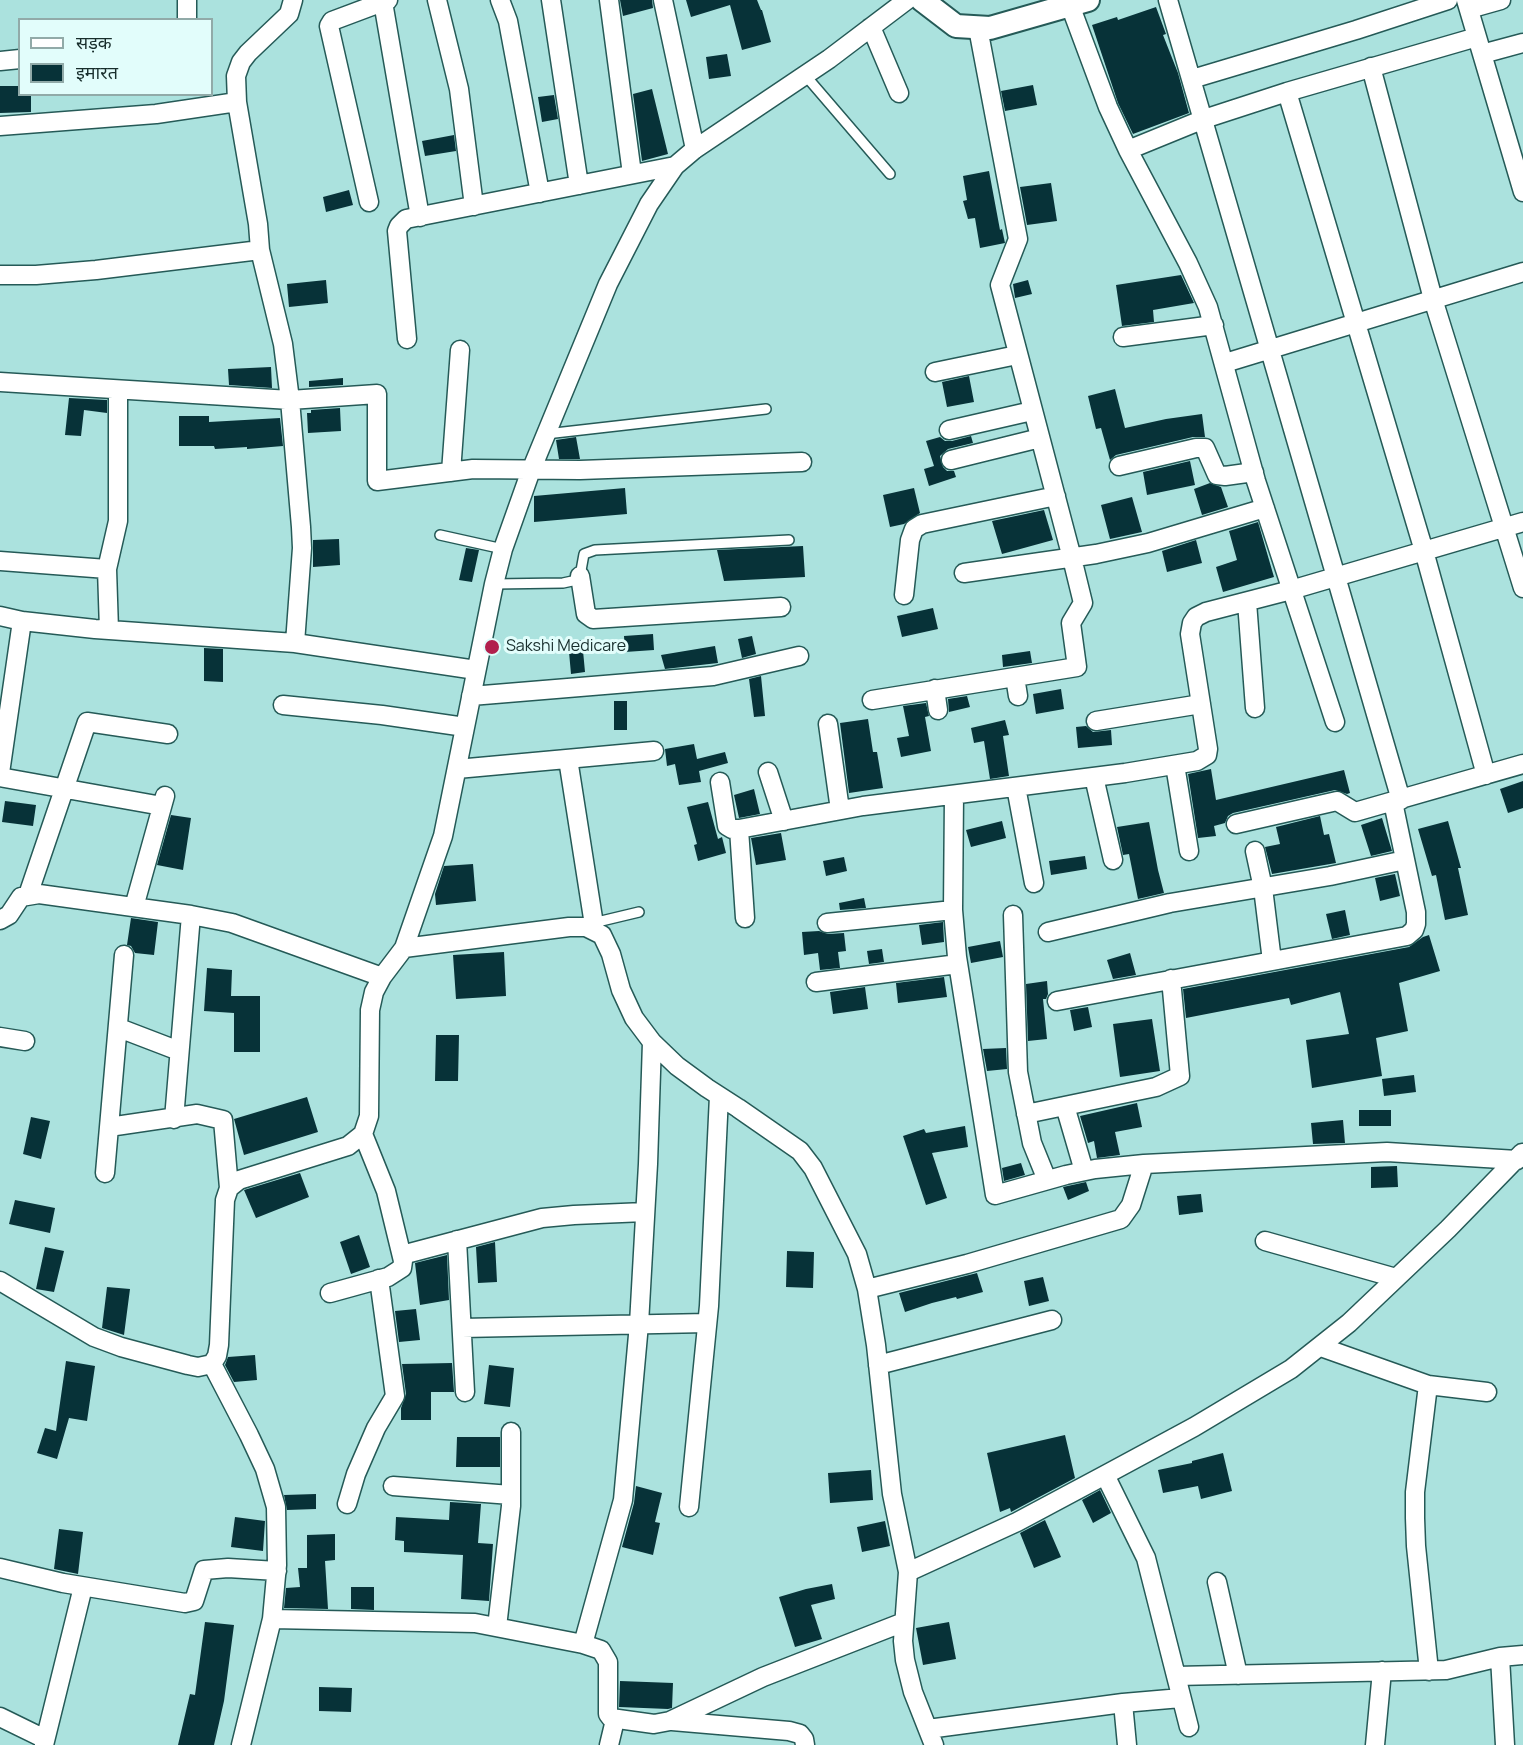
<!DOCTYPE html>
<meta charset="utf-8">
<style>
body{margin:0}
#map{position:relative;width:1523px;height:1745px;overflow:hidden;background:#abe2de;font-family:Manrope,"Noto Sans Devanagari",sans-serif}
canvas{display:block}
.legend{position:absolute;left:18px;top:18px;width:195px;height:78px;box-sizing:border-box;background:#e2fdfb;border:2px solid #91aaa8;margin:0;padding:8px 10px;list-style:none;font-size:18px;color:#182e2c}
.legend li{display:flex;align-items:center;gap:12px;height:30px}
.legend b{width:30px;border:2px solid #91aaa8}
</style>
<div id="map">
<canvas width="1523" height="1745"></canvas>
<ul class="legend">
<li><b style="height:8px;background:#fff"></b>सड़क</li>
<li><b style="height:16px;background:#073238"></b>इमारत</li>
</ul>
</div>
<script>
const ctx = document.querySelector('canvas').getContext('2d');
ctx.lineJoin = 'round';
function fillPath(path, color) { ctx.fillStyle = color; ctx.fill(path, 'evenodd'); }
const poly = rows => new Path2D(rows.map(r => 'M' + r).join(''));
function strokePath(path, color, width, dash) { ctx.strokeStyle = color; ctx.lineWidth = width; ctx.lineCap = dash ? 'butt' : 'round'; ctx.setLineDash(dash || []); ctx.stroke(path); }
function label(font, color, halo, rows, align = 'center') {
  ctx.font = font + ' Manrope,sans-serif'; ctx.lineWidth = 6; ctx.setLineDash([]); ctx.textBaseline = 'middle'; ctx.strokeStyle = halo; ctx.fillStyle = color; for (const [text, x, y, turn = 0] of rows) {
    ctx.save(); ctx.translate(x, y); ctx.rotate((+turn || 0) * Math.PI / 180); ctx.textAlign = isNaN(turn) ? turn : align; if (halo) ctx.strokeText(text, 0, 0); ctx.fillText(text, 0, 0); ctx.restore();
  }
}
const building = poly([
 [620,0,652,0,653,8,623,16],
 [686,0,757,0,761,10,762,10,771,42,742,50,730,5,691,17],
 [1156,7,1166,34,1163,35,1178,73,1189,113,1133,134,1118,103,1092,25,1117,17,1118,20],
 [727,54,731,76,709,79,706,57],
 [1033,85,1037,105,1005,111,1001,91],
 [0,86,20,86,20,94,31,94,31,112,0,113],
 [652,89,668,154,642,161,633,94],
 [554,95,558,119,542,122,538,97],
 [454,135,456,151,425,156,422,141],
 [989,171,1000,230,1002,229,1005,243,980,248,975,218,968,219,963,201,967,200,963,176],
 [1051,183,1057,221,1027,225,1020,187],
 [349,190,353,205,326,212,323,197],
 [1181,275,1194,303,1153,310,1154,322,1122,326,1116,285],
 [326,280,328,303,289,307,287,284],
 [1028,280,1032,294,1015,298,1013,284],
 [271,367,272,388,229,385,228,369],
 [969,376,974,402,947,407,942,382],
 [343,378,343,385,309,387,309,381],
 [1115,389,1125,428,1166,419,1202,414,1205,437,1193,437,1116,455,1110,460,1101,428,1096,429,1088,396],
 [69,398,107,400,107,413,84,410,81,436,65,435],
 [340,408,341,431,308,433,307,413,311,413,311,410],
 [179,416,209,416,209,422,280,418,283,446,247,449,247,447,215,449,214,446,179,446],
 [971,436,973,443,948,449,940,456,943,467,947,471,954,471,956,477,929,486,924,469,934,466,926,441,940,437,945,441,952,441],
 [576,437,580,459,559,459,556,440],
 [1190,461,1195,485,1147,495,1143,472],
 [1210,483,1221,487,1228,507,1202,515,1194,489],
 [625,488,627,514,534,522,534,496],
 [914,488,920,513,904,524,890,527,883,495],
 [1132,497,1142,532,1110,539,1101,505],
 [1044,510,1053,540,1002,554,992,521],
 [1258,522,1274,577,1223,592,1216,567,1237,560,1229,531],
 [339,539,340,565,313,567,313,540],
 [1196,540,1202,563,1167,572,1162,551],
 [803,546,805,577,724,581,717,550],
 [466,548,479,550,472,582,459,580],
 [933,608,938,629,902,637,897,616],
 [653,634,654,650,625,652,624,636],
 [752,636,756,654,742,658,738,639],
 [582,640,585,672,571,674,568,641],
 [715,646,718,663,665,669,661,655],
 [204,648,223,649,223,682,204,681],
 [1030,651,1032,663,1003,667,1002,655],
 [761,676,765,716,754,717,749,679],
 [1061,689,1064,709,1036,714,1033,694],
 [967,696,970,707,949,712,948,699],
 [614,701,627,701,627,730,614,730],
 [926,703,929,716,925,717,931,751,901,757,897,738,909,736,903,706],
 [868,719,873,752,877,752,883,788,849,793,840,723],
 [1005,720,1009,735,1003,736,1009,776,990,779,984,741,974,743,971,728],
 [1086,726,1093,732,1111,730,1112,745,1078,748,1076,727],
 [694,744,697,759,725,752,728,763,699,771,701,782,679,785,675,764,667,766,665,749],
 [1211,769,1216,800,1344,770,1350,793,1347,794,1335,790,1233,813,1228,816,1225,823,1214,826,1216,836,1198,838,1188,774],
 [1523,781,1523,808,1508,813,1500,789],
 [754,789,760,814,739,818,734,795],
 [5,801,36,805,33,826,2,822],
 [708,802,718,839,722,837,726,853,698,861,694,845,697,844,687,807],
 [171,815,191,818,183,870,157,865],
 [1320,816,1324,835,1329,834,1336,863,1272,874,1265,847,1280,844,1276,827],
 [1382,818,1392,851,1371,856,1361,825],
 [1002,821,1006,838,971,847,966,830],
 [1448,821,1461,868,1458,868,1468,915,1445,920,1436,875,1432,876,1418,829],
 [1149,822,1158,870,1164,893,1138,899,1129,854,1123,855,1117,827],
 [781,833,786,860,756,865,751,838],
 [1085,856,1087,869,1051,875,1049,861],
 [844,857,847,871,826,876,823,861],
 [473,864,476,901,436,905,435,894,444,866],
 [1395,874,1400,896,1380,901,1375,878],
 [864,898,866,908,840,910,839,903],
 [1345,910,1350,935,1332,939,1326,914],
 [131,918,158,922,154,955,135,953,131,946,127,945],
 [943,922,944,942,922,945,919,925],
 [819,931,828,934,844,933,846,951,838,952,840,968,820,970,818,953,804,955,802,932],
 [1429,935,1440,971,1399,983,1408,1031,1376,1038,1382,1076,1312,1088,1306,1040,1349,1034,1340,992,1291,1005,1289,998,1186,1018,1183,989,1409,947,1423,937],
 [1000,941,1003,957,971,963,968,947],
 [882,949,884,962,869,964,867,951],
 [504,952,506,996,456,999,453,955],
 [1130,953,1136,975,1113,979,1107,960],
 [207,968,232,970,231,996,260,996,260,1052,234,1052,234,1013,204,1011],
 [944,977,947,997,898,1003,896,983],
 [1047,981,1048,994,1046,999,1043,999,1047,1039,1028,1041,1026,984],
 [865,987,868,1009,833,1014,830,992],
 [1088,1007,1092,1027,1074,1031,1070,1010],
 [1152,1019,1160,1071,1120,1077,1113,1024],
 [436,1035,459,1035,458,1081,435,1081],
 [1006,1048,1007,1069,987,1071,983,1049],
 [1414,1075,1416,1092,1384,1096,1382,1079],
 [307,1097,318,1132,244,1155,234,1119],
 [1137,1103,1142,1127,1115,1132,1120,1155,1097,1158,1094,1141,1088,1143,1080,1116],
 [1359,1110,1391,1110,1391,1126,1359,1126],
 [31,1117,50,1121,41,1159,23,1154],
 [1343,1120,1345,1143,1313,1144,1311,1123],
 [965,1126,968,1147,932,1153,947,1198,926,1205,903,1136,924,1129,926,1133],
 [1021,1163,1025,1175,1004,1181,1002,1168],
 [1397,1166,1398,1187,1371,1188,1371,1167],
 [300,1173,309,1197,256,1218,244,1190],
 [1086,1182,1089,1191,1068,1200,1063,1187],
 [1201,1194,1203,1212,1179,1215,1177,1196],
 [15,1200,55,1208,50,1233,9,1224],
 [359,1235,370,1267,351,1274,340,1242],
 [495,1242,497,1282,478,1283,476,1247],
 [45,1247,64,1251,54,1292,36,1289],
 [787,1251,814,1252,813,1288,786,1287],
 [447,1255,449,1300,420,1305,415,1263],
 [977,1273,983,1292,957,1299,956,1297,932,1303,905,1312,899,1293],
 [1043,1277,1049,1301,1029,1306,1024,1281],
 [107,1287,130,1289,124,1335,102,1328],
 [416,1309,420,1340,399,1342,395,1311],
 [255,1355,257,1380,234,1382,225,1365,228,1357],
 [66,1361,95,1366,87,1421,69,1418,57,1459,37,1453,45,1428,56,1431],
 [452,1363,454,1392,431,1392,431,1420,401,1420,401,1408,406,1394,402,1364],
 [489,1365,514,1368,510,1407,484,1404],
 [1065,1435,1075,1478,1011,1512,1010,1508,1000,1512,987,1453],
 [457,1437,500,1437,500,1467,456,1467],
 [1223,1453,1232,1491,1201,1499,1198,1486,1163,1493,1158,1470,1192,1463,1192,1461],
 [871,1470,873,1500,830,1503,828,1473],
 [636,1486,662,1493,655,1522,660,1523,653,1555,622,1547,634,1503],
 [1100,1490,1111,1513,1093,1523,1082,1500],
 [316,1494,316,1509,287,1510,284,1495],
 [450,1502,481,1504,478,1543,493,1544,489,1601,461,1599,463,1555,404,1552,404,1541,395,1540,396,1517,449,1520],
 [235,1517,265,1521,263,1551,231,1547],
 [1045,1520,1061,1557,1034,1568,1020,1533],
 [885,1521,890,1546,862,1552,857,1527],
 [59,1529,83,1532,78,1574,54,1569],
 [335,1534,335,1560,325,1561,328,1609,284,1608,286,1588,300,1587,298,1568,307,1568,307,1535],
 [832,1584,835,1599,811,1605,822,1639,795,1647,779,1597,806,1589],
 [351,1587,374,1587,374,1610,351,1609],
 [205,1622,234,1625,224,1701,214,1745,178,1745,190,1694,195,1695],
 [949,1622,956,1659,923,1665,916,1628],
 [620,1681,673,1683,672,1708,668,1709,619,1707],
 [319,1687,352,1688,351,1712,319,1711]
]);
const service = poly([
 [805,75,890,174],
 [546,434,766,409],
 [440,535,503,549],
 [494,584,563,583,577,580,580,576,584,554,595,550,789,540],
 [593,923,639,912]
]);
const minor = poly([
 [187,0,187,20],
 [293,0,289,14,248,53,241,62,236,76,237,102,258,224,260,250,283,344,290,400,301,527,302,548,295,643],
 [437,0,459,89,474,206],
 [500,0,508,21,540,193],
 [551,0,579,185],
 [609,0,632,174],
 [663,0,695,149],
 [1168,0,1401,800],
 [1466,0,1523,192],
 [383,2,420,217],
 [1070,5,1108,107,1128,150,1188,263,1208,307,1256,481,1335,722],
 [1469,9,1501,0],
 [871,27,899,93],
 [1482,54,1523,43],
 [0,61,20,59],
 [1371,67,1433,299,1523,588],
 [1192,79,1356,30,1448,0],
 [1287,92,1424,551,1486,775],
 [0,126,156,114,237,102],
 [1128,150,1204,119,1287,92,1477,37],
 [369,202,329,26,332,21,388,0],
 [0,275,36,275,96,270,260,250],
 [1123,337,1214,325],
 [407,339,397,231,399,226,406,219,675,166],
 [1225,363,1523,272],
 [935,372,1017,355],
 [0,382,290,400,377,394,377,481,473,469,580,470,802,462],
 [949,430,1032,411],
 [951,460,1040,438],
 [1119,466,1196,448,1205,448,1217,475,1225,476,1254,472],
 [451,472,460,350],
 [0,561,107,569],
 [964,573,1096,554,1148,543,1265,508],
 [580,576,586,614,593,619,781,607],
 [904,595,910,540,914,529,922,524,1056,496],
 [1247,602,1255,708],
 [0,616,22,621,95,629,295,643,476,670],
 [109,630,107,569,118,521,118,391],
 [1015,677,1018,696],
 [935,689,938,710],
 [471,696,713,676,799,656],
 [872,700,1077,667,1071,623,1083,603,1072,558,1000,285,1018,239,978,28],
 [283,705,382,715,465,727],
 [1096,721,1201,704],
 [828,724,840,810],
 [568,759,595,931],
 [1175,765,1189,851],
 [457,769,654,751],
 [768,772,784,821],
 [0,773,22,621],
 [0,777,162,806],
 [1094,777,1113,860],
 [720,782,727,826,732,829,739,829,863,806,1125,773,1197,761,1207,755,1208,749,1190,634,1192,623,1196,617,1206,612,1291,590,1523,522],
 [1016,787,1034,883],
 [954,795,953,910,957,957,995,1195,1066,1175,1095,1169,1144,1164,1387,1152,1517,1160],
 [1236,824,1337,801,1355,812,1523,764],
 [739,829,745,918],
 [1255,851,1263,888,1272,961],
 [28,895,87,722,168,734],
 [134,907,165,796],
 [1013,915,1018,1072,1032,1143,1047,1180],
 [0,920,9,915,21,897,39,894,191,915,232,923,382,977],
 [827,923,953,910],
 [1048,932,1170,903,1330,876,1405,860],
 [404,948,569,927,586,927,602,935,611,954,621,990,634,1018,652,1042,677,1066,707,1088,738,1108,800,1151,813,1168,857,1254,867,1289,876,1345,892,1494,908,1572,903,1641,905,1660,913,1692,934,1745],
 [816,982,958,964],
 [1057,1001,1407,936,1414,930,1416,924,1416,912,1393,802],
 [119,1028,179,1051],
 [0,1037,25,1041],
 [1065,1106,1084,1171],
 [1026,1114,1156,1087,1180,1076,1171,979],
 [174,1119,191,915],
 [109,1127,197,1114,223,1120,229,1188],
 [105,1173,124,955],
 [457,1240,465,1392],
 [1265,1241,1396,1278],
 [402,1255,542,1218,574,1215,645,1212],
 [0,1281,94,1337,121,1347,188,1365,198,1367,212,1364,217,1356,219,1345,225,1200,229,1188,239,1180,348,1146,363,1134,369,1116,370,1010,374,992,382,977,404,948,443,836,494,584,503,549,530,473,608,284,649,204,675,166,695,149,829,59,907,0],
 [867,1289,967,1264,1121,1219,1131,1205,1144,1164],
 [330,1293,388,1277,402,1268,403,1261,386,1191,363,1134],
 [462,1328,707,1323],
 [1321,1347,1428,1385,1487,1392],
 [212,1364,249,1435,265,1469,276,1507,277,1565,272,1619,241,1745],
 [878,1365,1052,1320],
 [1428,1385,1415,1492,1415,1518,1416,1546,1429,1671],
 [1105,1475,1146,1558,1189,1727],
 [393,1486,511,1495],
 [347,1504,356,1474,376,1428,395,1396,379,1279],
 [689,1507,709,1306,719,1096],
 [0,1568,63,1583,185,1603,194,1601,204,1570,228,1568,277,1571],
 [908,1572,1017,1522,1105,1475,1194,1427,1291,1369,1349,1323,1448,1229,1522,1153],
 [1217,1582,1238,1675],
 [272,1619,475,1623,583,1644,601,1650,608,1662,608,1714,611,1718,654,1724,670,1721,763,1677,904,1622],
 [497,1627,511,1506,511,1432],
 [583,1644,623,1500,639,1324,648,1164,652,1042],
 [1500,1657,1505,1745],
 [1176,1676,1446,1670,1500,1657,1523,1655],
 [1123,1703,1127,1745],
 [0,1717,45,1739],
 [672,1721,789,1731,800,1734,804,1739,805,1745],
 [928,1729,1123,1703,1181,1698],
 [44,1745,83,1587],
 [609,1745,615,1720],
 [1375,1745,1382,1671]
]);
const tertiary = poly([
 [922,0,956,26,990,28,1088,0]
]);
const markers = [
 [492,647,8,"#b1204d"]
];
const poiNames = [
 ["Sakshi Medicare",506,647]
];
fillPath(building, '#073238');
strokePath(service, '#255a57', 12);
strokePath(minor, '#255a57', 21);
strokePath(tertiary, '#255a57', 26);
strokePath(service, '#fff', 9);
strokePath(minor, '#fff', 18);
strokePath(tertiary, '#fff', 22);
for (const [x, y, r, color] of markers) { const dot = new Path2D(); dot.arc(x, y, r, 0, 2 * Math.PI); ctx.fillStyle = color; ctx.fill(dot); strokePath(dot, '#e2fdfb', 2); }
label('16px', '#182e2c', '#e2fdfb', poiNames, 'left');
</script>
